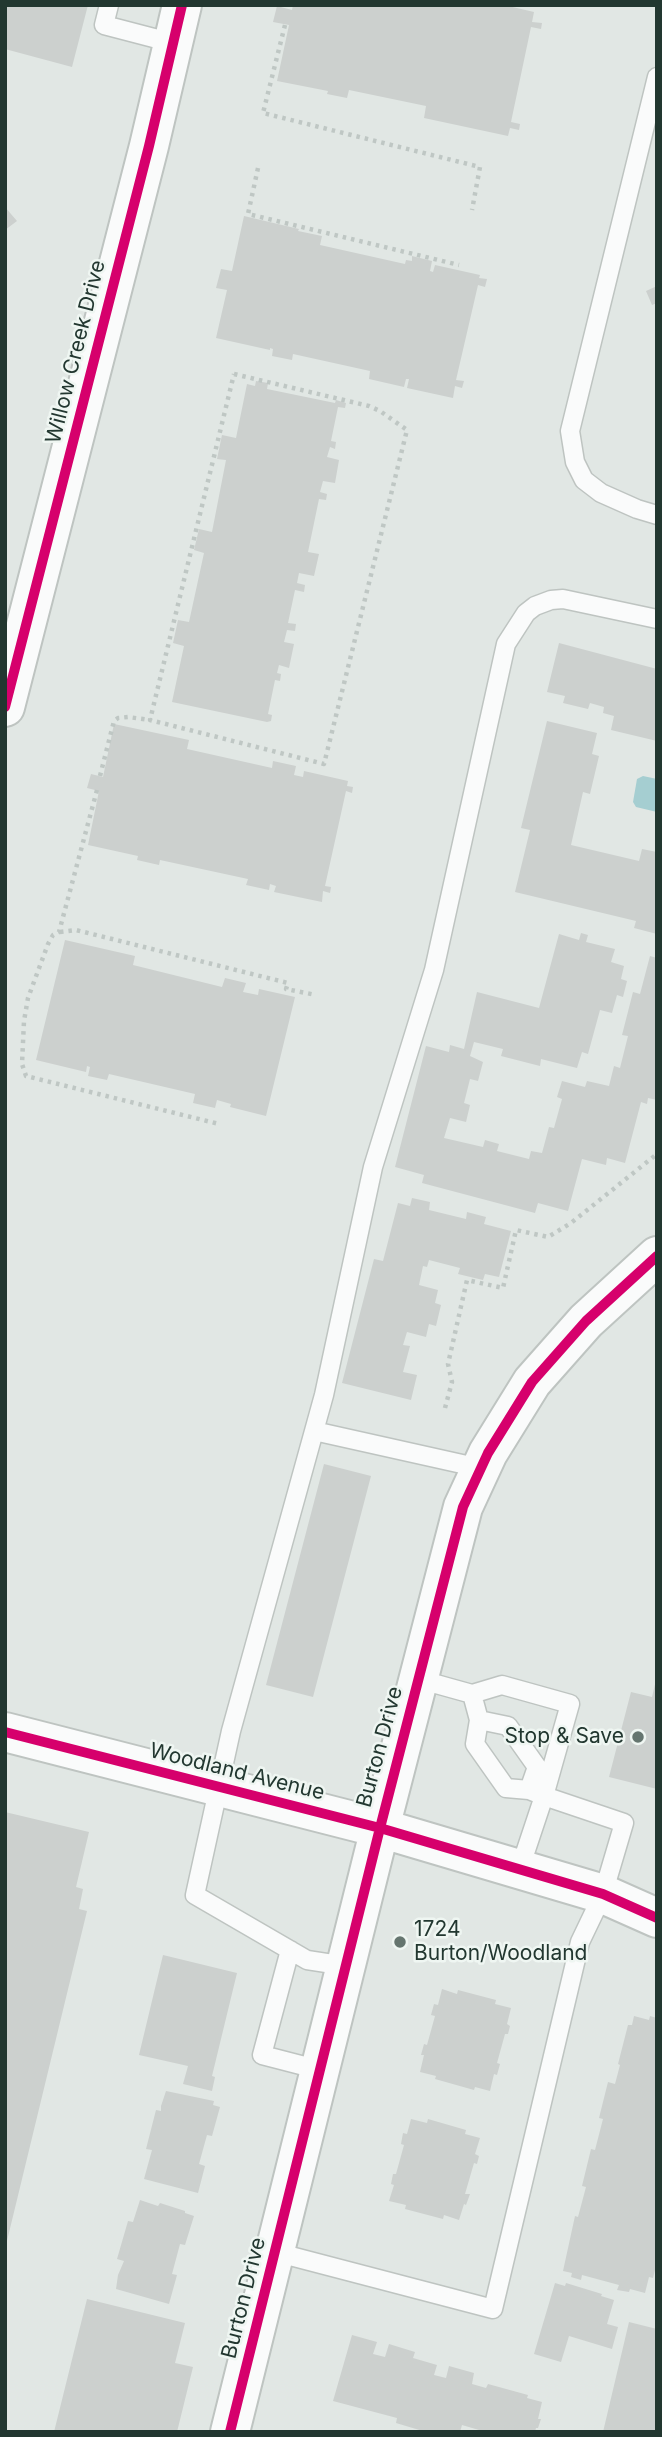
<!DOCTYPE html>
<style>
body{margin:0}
#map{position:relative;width:662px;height:2437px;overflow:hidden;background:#e1e7e4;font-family:Inter,sans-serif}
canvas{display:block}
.frame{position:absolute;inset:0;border:7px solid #223730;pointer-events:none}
</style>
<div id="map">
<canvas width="662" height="2437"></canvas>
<div class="frame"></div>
</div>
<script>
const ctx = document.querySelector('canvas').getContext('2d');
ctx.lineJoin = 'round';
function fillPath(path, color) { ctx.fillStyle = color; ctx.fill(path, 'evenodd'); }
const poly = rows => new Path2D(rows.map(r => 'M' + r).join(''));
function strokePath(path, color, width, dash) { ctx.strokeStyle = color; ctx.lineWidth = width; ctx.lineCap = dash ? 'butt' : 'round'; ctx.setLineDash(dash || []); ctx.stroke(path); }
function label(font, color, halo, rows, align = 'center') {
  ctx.font = font + ' Inter,sans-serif'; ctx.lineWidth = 5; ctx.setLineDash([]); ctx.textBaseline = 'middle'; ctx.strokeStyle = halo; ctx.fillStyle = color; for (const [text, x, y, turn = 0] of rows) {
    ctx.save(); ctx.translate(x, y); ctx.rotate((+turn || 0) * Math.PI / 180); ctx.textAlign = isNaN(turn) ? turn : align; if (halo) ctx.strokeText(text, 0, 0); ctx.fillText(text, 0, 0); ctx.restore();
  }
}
const water = poly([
 [643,776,657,779,657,812,636,807,633,802,637,779]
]);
const building = poly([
 [5,5,88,5,72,67,5,49],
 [293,5,504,5,534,12,532,22,542,23,541,29,531,27,511,122,520,124,519,130,510,128,508,136,424,118,426,106,349,90,347,98,327,94,328,91,277,81,289,25,273,22,277,6,292,10],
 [5,207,17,221,5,230],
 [244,216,299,229,298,231,322,236,320,245,405,264,406,260,412,261,412,256,432,261,430,271,433,272,435,265,480,275,479,278,487,279,485,287,478,285,456,380,464,381,462,388,455,386,453,398,407,388,409,379,406,379,404,387,369,379,370,371,293,354,292,360,272,356,273,349,270,348,270,350,216,338,227,290,216,288,221,269,232,271],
 [657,286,657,303,652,305,646,291],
 [256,381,268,383,267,389,335,403,336,400,346,403,345,408,338,407,331,441,336,442,335,449,330,447,327,457,339,460,335,483,323,481,320,492,327,494,326,500,319,499,308,552,319,554,314,576,299,573,297,583,305,585,304,592,295,590,288,623,296,624,295,631,287,630,284,642,294,644,289,668,279,665,277,673,281,674,280,681,275,680,268,714,272,715,271,721,267,722,172,702,184,646,173,643,178,620,189,622,204,553,194,550,199,529,212,532,226,460,217,459,222,435,236,438,247,384,255,386],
 [559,643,657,669,657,741,611,730,614,716,603,713,604,707,590,703,588,709,563,703,565,696,547,692],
 [547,721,597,733,592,754,599,756,590,794,583,792,571,845,639,861,642,849,657,852,657,934,634,928,636,921,515,892,530,830,521,828],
 [114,724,189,740,187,749,272,768,273,761,296,766,294,775,303,777,304,771,348,781,347,786,353,787,352,793,346,791,325,886,331,887,330,893,323,891,322,902,274,892,276,886,270,884,269,890,246,885,248,879,160,860,159,865,137,860,138,856,88,845,99,791,87,788,91,774,103,777],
 [581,933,588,935,586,942,615,949,611,962,624,966,621,979,627,981,623,997,617,995,612,1013,600,1010,588,1054,582,1052,577,1068,541,1059,540,1066,501,1056,503,1049,474,1042,470,1056,483,1062,478,1081,470,1079,464,1103,470,1105,466,1122,450,1118,444,1138,483,1147,485,1140,499,1144,497,1151,529,1159,531,1151,542,1153,549,1127,554,1128,562,1099,557,1097,562,1081,585,1087,587,1081,609,1086,614,1066,620,1068,628,1036,622,1035,633,992,640,994,650,956,657,958,657,1100,648,1098,647,1104,641,1102,625,1163,607,1158,606,1165,582,1159,568,1211,538,1203,535,1213,422,1183,424,1175,395,1167,426,1046,449,1052,450,1045,464,1049,477,992,539,1008,559,934,579,940],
 [65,940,135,956,133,965,222,987,225,978,246,983,243,992,258,995,259,989,295,997,266,1116,230,1107,231,1104,217,1100,215,1108,193,1103,195,1094,109,1074,107,1080,88,1076,90,1067,87,1066,86,1072,36,1060],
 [412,1198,430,1202,429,1210,466,1219,467,1212,486,1217,484,1224,511,1231,499,1277,485,1274,483,1280,458,1274,460,1268,429,1260,427,1267,423,1266,419,1285,438,1290,435,1303,441,1305,436,1326,429,1324,426,1337,407,1332,403,1345,410,1346,403,1372,417,1375,411,1400,342,1383,374,1259,383,1261,398,1203,410,1206],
 [324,1464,371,1476,313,1697,266,1685],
 [656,1680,657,1680,657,1789,609,1777,631,1692,652,1697],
 [5,1812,89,1832,76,1887,83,1889,79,1909,87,1911,6,2245],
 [163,1955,237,1973,212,2076,215,2077,212,2091,183,2084,188,2066,139,2055],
 [442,1989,457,1994,458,1990,496,2000,495,2004,511,2008,507,2024,510,2026,508,2034,505,2034,497,2063,500,2064,497,2075,494,2074,490,2091,475,2087,474,2090,435,2079,436,2076,420,2072,424,2055,421,2055,424,2044,427,2045,435,2016,431,2015,434,2004,438,2005],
 [634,2016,649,2020,650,2016,657,2018,657,2262,653,2278,649,2277,645,2293,630,2289,629,2292,617,2290,619,2285,582,2275,581,2280,571,2277,572,2273,563,2271,575,2216,578,2217,586,2187,582,2186,591,2149,595,2150,603,2119,599,2118,608,2082,615,2084,620,2065,618,2064,628,2025,632,2025],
 [166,2091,214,2101,213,2105,220,2107,212,2136,207,2135,199,2164,205,2166,198,2193,144,2179,152,2150,146,2149,156,2110,161,2111,161,2106],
 [411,2119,427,2123,428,2119,466,2130,465,2134,480,2138,475,2154,479,2156,477,2164,474,2163,465,2194,470,2194,466,2205,464,2204,459,2220,444,2215,443,2219,405,2209,406,2205,389,2201,394,2185,391,2184,393,2174,396,2174,404,2145,401,2144,403,2133,407,2134],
 [140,2200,158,2206,160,2203,185,2211,185,2213,194,2216,185,2245,180,2244,172,2274,177,2275,169,2304,116,2289,118,2275,124,2261,117,2259,128,2221,133,2222],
 [555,2283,565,2286,566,2283,602,2294,601,2296,614,2300,607,2324,618,2327,612,2349,569,2336,561,2362,534,2354],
 [87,2299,185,2323,175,2363,193,2367,177,2432,54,2432],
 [629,2322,657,2329,657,2432,603,2432],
 [352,2335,377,2342,373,2354,385,2357,389,2344,415,2352,413,2358,437,2365,434,2375,446,2378,449,2366,474,2373,472,2384,486,2388,488,2384,528,2395,527,2398,542,2402,538,2419,541,2419,538,2428,536,2428,535,2432,479,2432,479,2430,462,2425,460,2432,426,2432,396,2423,397,2418,333,2401]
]);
const path = poly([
 [285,25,263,113,480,167,472,210],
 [258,168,248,214,459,265],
 [234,374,369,406,380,411,407,430,324,764,150,720,234,374],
 [100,776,114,721,118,718,128,717,150,720],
 [97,790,59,932,53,935,48,944,28,998,24,1021,22,1064,26,1076,219,1124],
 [60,932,76,930,288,983,286,989,316,995],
 [445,1408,452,1382,448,1364,467,1280,503,1288,516,1230,548,1237,571,1223,657,1154]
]);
const lane = poly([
 [109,5,104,25,173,43],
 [657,77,570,431,575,462,584,480,601,493,637,509,657,515],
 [314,1431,480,1468],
 [418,1679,472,1694,479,1720,475,1744,506,1788,529,1790,544,1796,570,1704,502,1685,472,1694],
 [479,1720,508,1726,537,1767,529,1790],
 [290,1950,262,2055,320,2070],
 [346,1966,307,1960,195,1895,231,1731,324,1395,373,1167,434,970,506,644,526,613,535,606,551,600,563,599,657,619],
 [275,2252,493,2309,580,1942,603,1894,624,1823,544,1796,520,1868]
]);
const secondary = poly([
 [5,707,149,146,182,5],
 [5,1732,380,1828,603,1894,657,1918],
 [230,2432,380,1828,463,1507,488,1453,532,1382,586,1321,657,1256]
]);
const cycleway = poly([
 [5,707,149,146,182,5],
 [5,1732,380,1828,603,1894,657,1918],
 [230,2432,380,1828,463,1507,488,1453,532,1382,586,1321,657,1256]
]);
const markers = [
 [638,1737,7,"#65756f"],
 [400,1942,7,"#65756f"]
];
const streetNames = [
 ["Willow Creek Drive",76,352,-76],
 ["Burton Drive",380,1747,-75],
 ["Woodland Avenue",237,1772,14],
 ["Burton Drive",244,2298,-76]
];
const poiNames = [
 ["Stop & Save",624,1737],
 ["1724",414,1930,"left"],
 ["Burton/Woodland",414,1954,"left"]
];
fillPath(water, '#a5ced1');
fillPath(building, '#ccd0ce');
strokePath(lane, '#bec4c1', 21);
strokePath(secondary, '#bec4c1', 42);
strokePath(path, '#bfc7c4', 4.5, [3.5, 5]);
strokePath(lane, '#fafbfb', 18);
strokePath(secondary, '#fafbfb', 38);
strokePath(cycleway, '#d6006c', 10);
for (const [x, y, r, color] of markers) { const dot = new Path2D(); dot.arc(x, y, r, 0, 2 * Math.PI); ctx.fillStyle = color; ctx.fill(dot); strokePath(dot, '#eff6f2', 2.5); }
label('21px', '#223730', '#eff6f2', streetNames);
label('21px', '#223730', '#eff6f2', poiNames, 'right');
</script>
